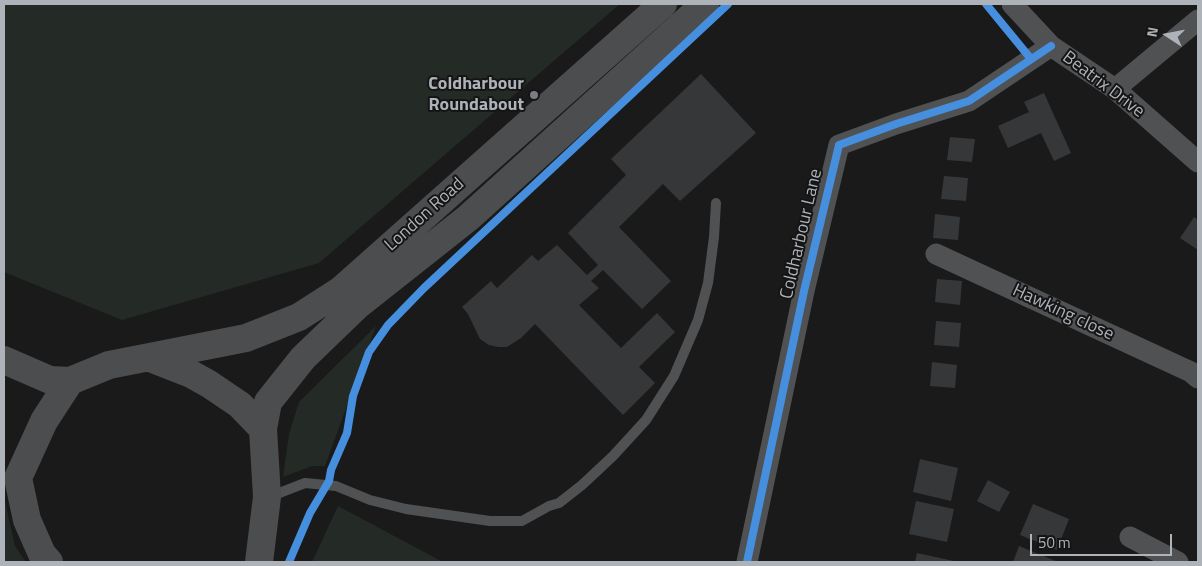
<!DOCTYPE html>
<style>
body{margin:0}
#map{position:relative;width:1202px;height:566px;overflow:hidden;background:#1a1a1b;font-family:"Titillium Web",sans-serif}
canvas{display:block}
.frame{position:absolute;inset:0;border:5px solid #aeb3b9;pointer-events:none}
.north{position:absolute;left:1142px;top:10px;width:50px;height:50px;-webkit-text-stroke:4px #151516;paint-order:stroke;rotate:281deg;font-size:14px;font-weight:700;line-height:20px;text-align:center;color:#aeb3b9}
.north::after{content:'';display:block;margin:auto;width:18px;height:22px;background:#aeb3b9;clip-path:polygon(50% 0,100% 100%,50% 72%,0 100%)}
.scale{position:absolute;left:1030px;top:534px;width:142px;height:22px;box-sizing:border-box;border:2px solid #aeb3b9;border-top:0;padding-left:6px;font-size:15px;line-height:18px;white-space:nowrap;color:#aeb3b9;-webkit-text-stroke:4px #151516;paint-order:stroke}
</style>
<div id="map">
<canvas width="1202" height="566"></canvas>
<div class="frame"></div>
<div class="north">N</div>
<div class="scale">50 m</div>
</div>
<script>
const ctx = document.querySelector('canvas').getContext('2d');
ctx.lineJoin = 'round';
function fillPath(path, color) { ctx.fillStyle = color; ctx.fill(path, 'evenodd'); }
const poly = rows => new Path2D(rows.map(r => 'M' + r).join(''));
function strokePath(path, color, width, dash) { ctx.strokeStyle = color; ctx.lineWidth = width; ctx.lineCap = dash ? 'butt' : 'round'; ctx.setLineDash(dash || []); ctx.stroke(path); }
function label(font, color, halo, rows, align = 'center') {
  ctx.font = font + ' "Titillium Web",sans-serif'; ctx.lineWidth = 4; ctx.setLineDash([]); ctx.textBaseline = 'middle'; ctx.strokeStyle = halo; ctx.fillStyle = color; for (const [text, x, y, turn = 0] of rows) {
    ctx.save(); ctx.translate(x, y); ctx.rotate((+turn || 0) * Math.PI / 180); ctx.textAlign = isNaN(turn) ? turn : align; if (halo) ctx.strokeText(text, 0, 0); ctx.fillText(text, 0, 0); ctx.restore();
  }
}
const green = poly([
 [4,4,620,4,319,263,122,320,4,272],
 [376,326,325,466,312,466,283,477,289,434,299,402],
 [4,497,15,546,26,562,4,562],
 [338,506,443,562,312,562]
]);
const building = poly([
 [701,74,756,133,680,201,663,184,619,227,671,281,642,309,603,270,591,281,599,288,579,305,621,348,657,313,675,332,639,367,655,383,623,415,535,324,521,338,507,347,498,347,489,345,480,339,468,314,462,307,491,281,497,288,532,255,538,261,557,245,587,275,598,265,568,233,626,175,611,159],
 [1044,93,1071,153,1054,161,1041,133,1008,148,998,126,1029,112,1024,102],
 [950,137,975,139,972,162,947,160],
 [944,176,968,178,966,201,941,199],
 [935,214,960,217,958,240,933,238],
 [1194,217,1198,220,1198,250,1180,238],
 [937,279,962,281,960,305,935,302],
 [936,321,961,323,959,347,934,345],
 [932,362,957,365,955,388,930,386],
 [920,459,958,468,951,501,913,492],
 [988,480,1010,492,999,512,977,501],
 [916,501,954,509,947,542,909,534],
 [1033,504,1069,519,1057,550,1020,535],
 [1019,546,1058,562,1013,562],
 [917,553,954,561,954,562,915,562]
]);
const lane = poly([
 [269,497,305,483,336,486,370,500,406,509,490,521,522,521,549,506,559,503,582,485,613,456,646,420,674,376,698,320,708,283,714,237,716,203]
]);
const street = poly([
 [1012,4,1051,46,1115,89,1198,162],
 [1115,89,1198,20],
 [936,254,1191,372,1198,378],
 [1130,537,1178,562],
 [747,562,804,291,839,145,896,124,969,101,1051,46]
]);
const primary = poly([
 [150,358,191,374,209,384,240,405,263,429],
 [4,360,50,380,70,381],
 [49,562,42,554,27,520,18,478,44,421,70,381,109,365,246,338,299,317,341,290,663,4],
 [259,562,267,497,263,429,268,402,303,358,358,305,468,218,705,4]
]);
const cycleway = poly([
 [986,4,1031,59],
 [289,562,310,513,329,481,331,470,347,433,353,396,369,352,388,325,424,288,728,4],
 [747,562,804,291,839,145,896,124,969,101,1051,46]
]);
const markers = [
 [534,95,5,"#7a7d82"]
];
const poiNames = [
 ["Coldharbour",524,85],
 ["Roundabout",524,106]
];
const streetNames = [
 ["Beatrix Drive",1103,85,37],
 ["London Road",425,215,-42],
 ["Coldharbour Lane",802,234,-77],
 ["Hawking close",1063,313,25]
];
fillPath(green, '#242a25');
fillPath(building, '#363738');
strokePath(lane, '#505153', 10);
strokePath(street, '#505153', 21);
strokePath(primary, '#4c4d4f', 28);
strokePath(cycleway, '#468fdf', 8);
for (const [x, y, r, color] of markers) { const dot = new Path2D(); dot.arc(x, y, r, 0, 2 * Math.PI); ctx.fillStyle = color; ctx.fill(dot); strokePath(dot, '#151516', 2); }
label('bold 18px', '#aeb3b9', '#151516', poiNames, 'right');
label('18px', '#aeb3b9', '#151516', streetNames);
</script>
